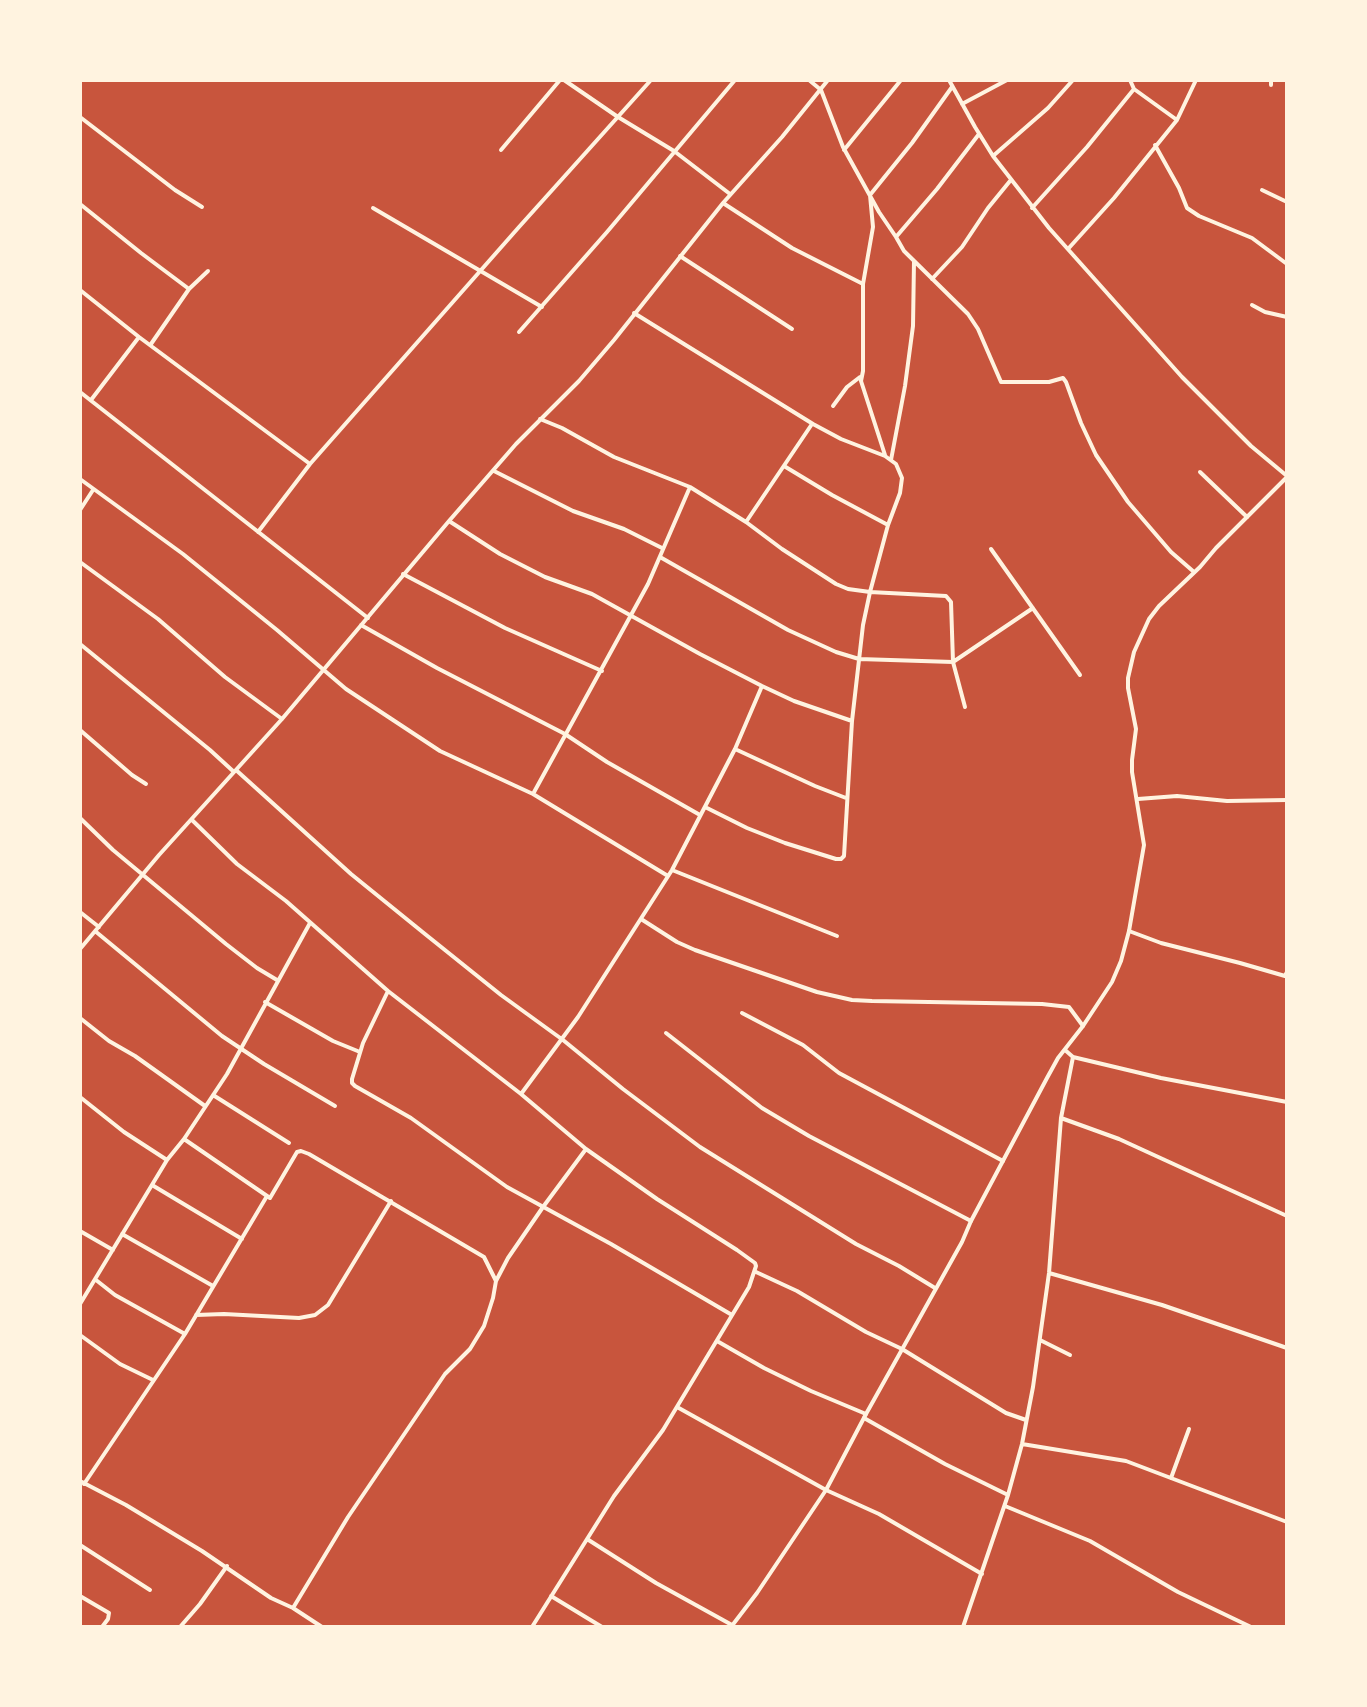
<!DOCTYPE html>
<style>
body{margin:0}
#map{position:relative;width:1367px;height:1707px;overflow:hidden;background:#c8553d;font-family:"Source Serif 4",serif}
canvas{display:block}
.frame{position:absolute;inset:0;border:82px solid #fff3e0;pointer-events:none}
</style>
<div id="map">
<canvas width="1367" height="1707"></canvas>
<div class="frame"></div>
</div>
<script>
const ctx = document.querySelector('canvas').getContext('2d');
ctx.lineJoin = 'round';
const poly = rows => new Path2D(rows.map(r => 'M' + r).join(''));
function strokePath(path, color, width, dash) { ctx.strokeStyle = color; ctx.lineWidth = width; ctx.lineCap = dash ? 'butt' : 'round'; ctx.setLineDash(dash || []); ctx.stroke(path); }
const minor = poly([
 [564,80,618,117,674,151,730,194],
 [809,80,821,90,843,147,879,212,896,237,904,251,968,314,978,329,1001,382,1049,382,1063,378,1066,382,1081,423,1096,455,1128,502,1171,552,1194,572],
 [949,80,975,127,993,156,1049,228,1182,377,1251,446,1287,476],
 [1130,80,1134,89,1177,120],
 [1271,80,1271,85],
 [962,104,1007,80],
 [80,117,175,190,202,207],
 [1155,145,1179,188,1187,208,1199,216,1252,238,1287,264],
 [501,150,560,80],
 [844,150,901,80],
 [993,156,1048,108,1073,80],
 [1262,190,1287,202],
 [723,203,792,248,863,284],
 [80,204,141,253,189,289],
 [373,208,542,307],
 [1032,208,1087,147,1134,89],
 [896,237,937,189,979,134],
 [1068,249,1114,198,1177,120,1196,80],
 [680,256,792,329],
 [932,279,962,247,988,208,1010,181],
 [80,290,139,337,310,464],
 [1252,305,1265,312,1287,317],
 [634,313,813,424,841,439,885,456,896,464,902,478,900,493,888,525,870,592,863,625,852,721,844,856,841,859,836,859,785,843,747,828,705,807],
 [519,332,607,232,735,80],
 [151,344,189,289,208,271],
 [80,392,368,618],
 [91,400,139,337],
 [833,406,847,387,860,377],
 [540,419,562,428,614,457,690,487,746,522,782,549,836,584,848,589,870,592,946,596,951,602,953,662,965,707],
 [885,455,861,381,863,371,863,284,873,227,870,195,912,143,952,87],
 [891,460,905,386,913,326,914,261],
 [784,466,832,495,888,525],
 [494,471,573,511,624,529,662,548],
 [1200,472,1247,517],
 [80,479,183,554,277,630,346,689,440,751,533,794,668,876],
 [80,510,93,490],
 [449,521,500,554,545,577,592,594,700,654,762,686,794,701,852,721],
 [746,522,812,424],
 [258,532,310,464,519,227,651,80],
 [991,549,1080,675],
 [660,557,788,630,836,652,859,659,953,662,1033,608],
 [80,562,158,619,225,677,282,719],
 [403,574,505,628,602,671],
 [361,625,437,668,565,734,607,762,700,815],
 [80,644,210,750,234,772],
 [80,730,132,775,146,784],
 [735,749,815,786,846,798],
 [236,770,351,874,425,934,501,995,563,1040,623,1089,700,1147,856,1244,899,1266,935,1288],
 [533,794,648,584,690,487],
 [1138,799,1177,796,1227,801,1287,800],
 [80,818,113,850,226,944,257,968,277,980],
 [192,820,237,864,286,901,388,991,521,1094,586,1149,543,1207,508,1258,496,1281,493,1298,484,1326,470,1349,445,1374,348,1517,293,1608],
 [672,870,837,936],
 [80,912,99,927],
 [641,919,677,942,695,950,817,992,852,1000,872,1001,1042,1004,1069,1007,1083,1026],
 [95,931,222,1036,264,1064,335,1106],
 [1129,931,1161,943,1240,963,1285,976,1287,972],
 [80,949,159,855,282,719,449,521,516,444,579,381,614,340,723,203,782,137,828,80],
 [388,991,363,1043,352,1079,352,1083,355,1086,411,1118,507,1187,611,1244,732,1315],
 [265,1002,333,1041,360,1052],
 [742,1013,803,1045,839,1073,1003,1161],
 [80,1018,109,1041,135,1056,205,1106],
 [666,1033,762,1108,809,1136,971,1221],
 [1073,1057,1161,1078,1287,1102],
 [521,1094,578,1017,672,870,735,749,762,686],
 [213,1095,289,1143],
 [80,1097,124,1132,167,1160],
 [1061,1118,1119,1139,1287,1216],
 [184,1139,270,1198,297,1152,301,1151,309,1154,484,1257,496,1281],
 [152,1185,242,1239],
 [80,1231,113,1250],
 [122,1234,213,1286],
 [756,1272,797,1291,866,1332,902,1349,1006,1413,1026,1420],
 [1049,1273,1162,1305,1287,1348],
 [96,1280,115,1295,185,1334],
 [80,1304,167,1160,184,1139,227,1074,310,923],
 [196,1315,224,1314,299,1318,315,1315,328,1305,391,1201],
 [80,1335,120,1364,153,1380],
 [1040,1340,1070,1355],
 [717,1341,764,1368,811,1391,866,1414],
 [677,1407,826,1490,879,1514,982,1574],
 [864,1418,945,1464,1008,1495],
 [1022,1444,1126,1461,1287,1522],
 [1171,1478,1189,1429],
 [80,1481,126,1505,202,1551,271,1598,293,1608,322,1627],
 [84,1484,185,1334,267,1196],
 [1005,1506,1090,1541,1178,1592,1251,1627],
 [587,1539,656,1583,732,1625],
 [80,1545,150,1590],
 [80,1596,109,1613,108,1619,102,1627],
 [551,1596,602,1627],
 [180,1627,200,1604,227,1566],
 [532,1627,614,1496,663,1430,749,1287,756,1266,755,1263,737,1250,657,1199,586,1149],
 [963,1627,1008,1495,1022,1444,1033,1387,1049,1273,1061,1118,1073,1057,1065,1050]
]);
const tertiary = poly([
 [731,1627,757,1593,826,1490,866,1414,962,1242,971,1221,1047,1078,1058,1058,1083,1026,1112,982,1121,961,1129,931,1144,845,1132,772,1132,760,1136,729,1128,688,1128,678,1134,652,1149,619,1159,606,1200,567,1216,548,1287,477]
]);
strokePath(minor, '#fff3e0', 4);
strokePath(tertiary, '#fff3e0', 4);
</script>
